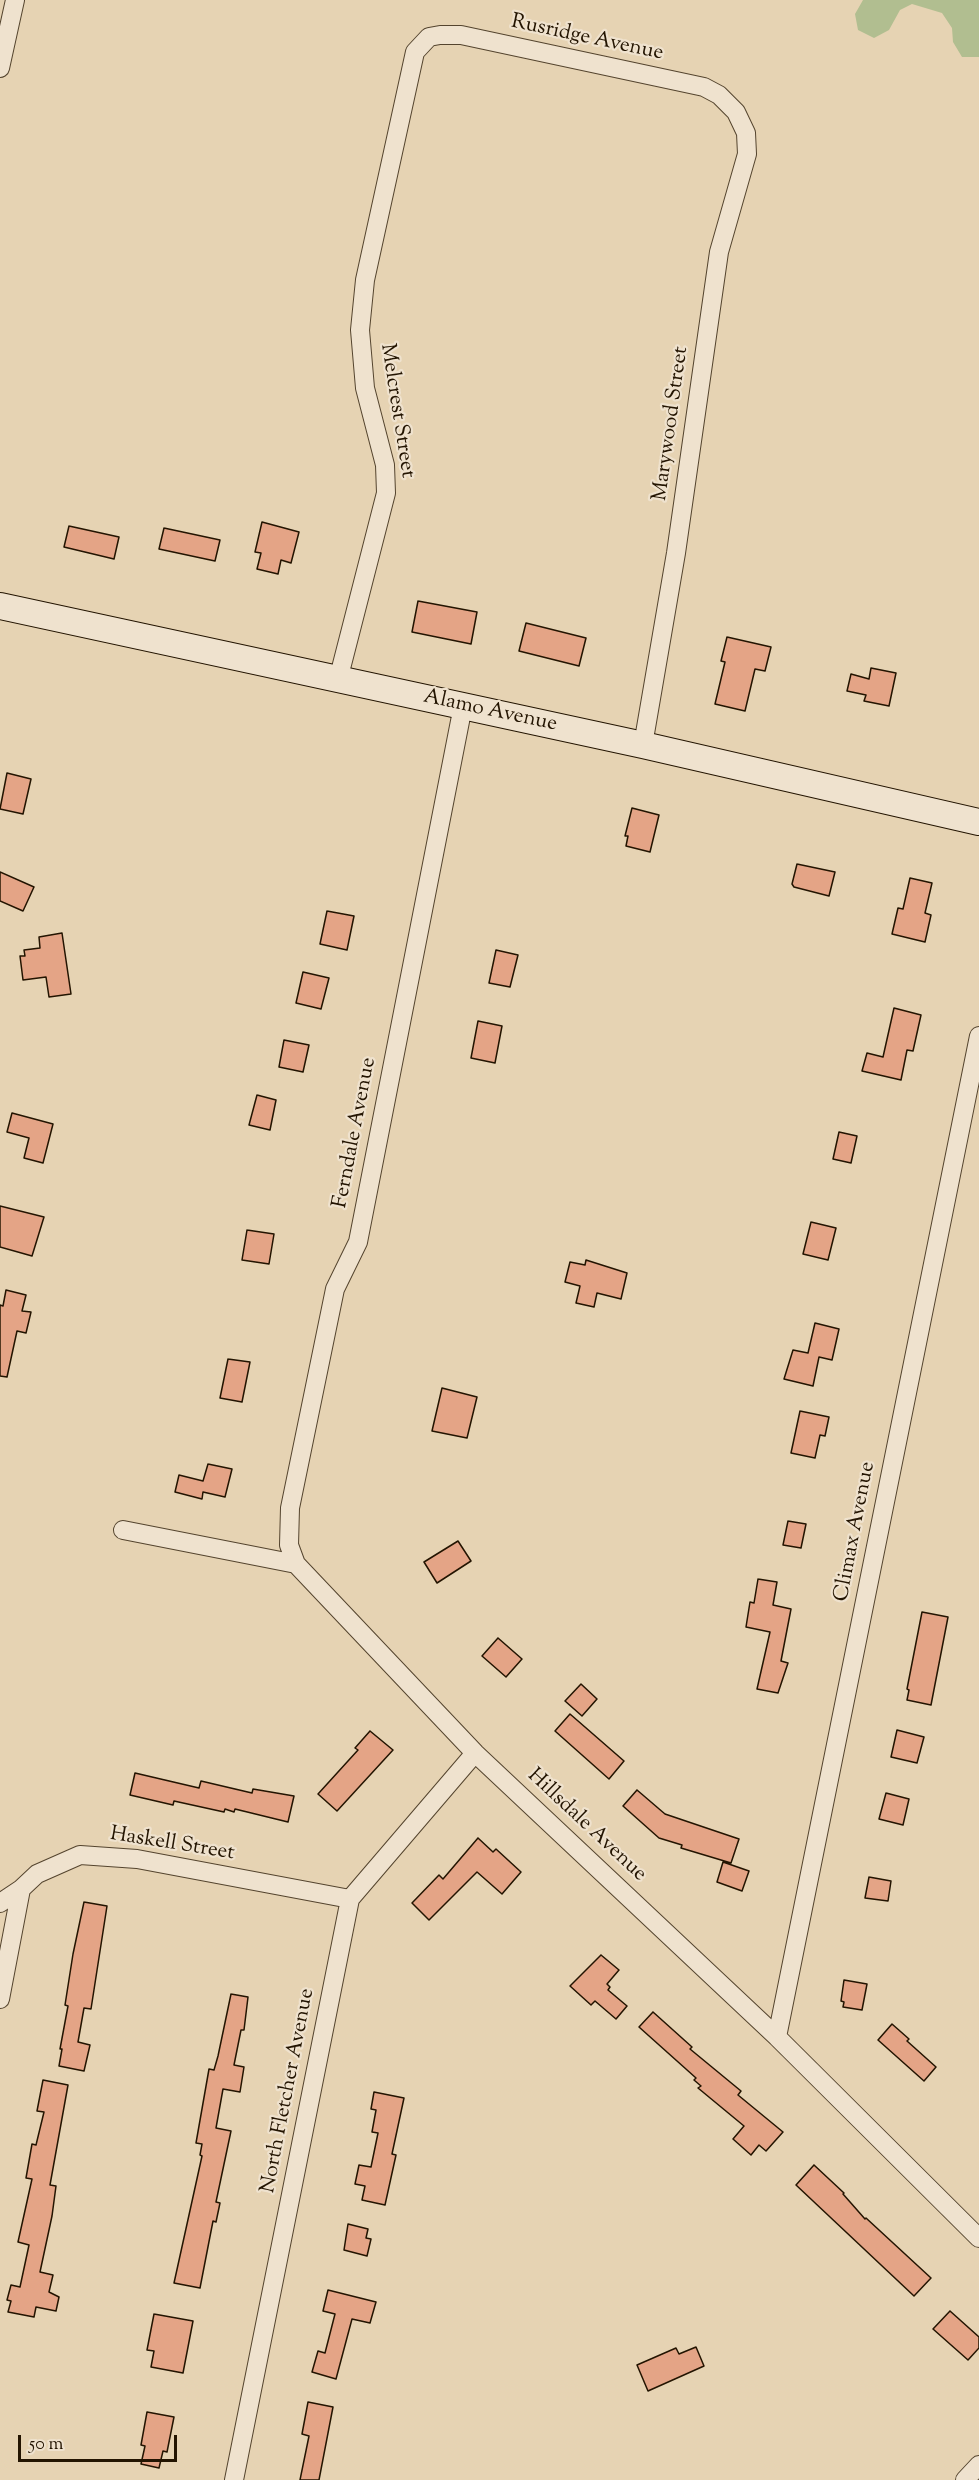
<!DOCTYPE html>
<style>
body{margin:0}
#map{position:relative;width:979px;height:2480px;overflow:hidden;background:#e6d3b3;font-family:"Sorts Mill Goudy",serif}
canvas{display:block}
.scale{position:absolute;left:18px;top:2435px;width:159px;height:27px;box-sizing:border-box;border:3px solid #231401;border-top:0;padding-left:8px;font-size:18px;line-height:21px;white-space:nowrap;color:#231401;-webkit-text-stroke:4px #efe2ce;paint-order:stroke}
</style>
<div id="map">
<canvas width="979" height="2480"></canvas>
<div class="scale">50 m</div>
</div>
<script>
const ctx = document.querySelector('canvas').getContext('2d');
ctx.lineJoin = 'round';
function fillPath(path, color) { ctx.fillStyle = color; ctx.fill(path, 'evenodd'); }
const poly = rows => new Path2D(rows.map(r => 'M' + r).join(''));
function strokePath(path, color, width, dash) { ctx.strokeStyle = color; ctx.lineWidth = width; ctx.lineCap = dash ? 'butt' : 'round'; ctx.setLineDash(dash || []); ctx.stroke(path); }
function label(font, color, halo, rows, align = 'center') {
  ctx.font = font + ' "Sorts Mill Goudy",serif'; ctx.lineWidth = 4.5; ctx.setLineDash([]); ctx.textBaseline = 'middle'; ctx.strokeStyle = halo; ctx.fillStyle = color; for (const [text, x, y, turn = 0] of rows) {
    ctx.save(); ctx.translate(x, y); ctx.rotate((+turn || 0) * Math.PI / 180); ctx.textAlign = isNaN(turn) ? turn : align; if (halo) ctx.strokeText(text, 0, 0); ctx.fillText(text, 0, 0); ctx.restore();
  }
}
const green = poly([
 [863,0,979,0,979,57,962,57,953,42,952,28,942,13,912,4,900,10,889,30,874,38,858,30,855,14]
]);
const building = poly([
 [262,522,299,532,291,563,281,560,278,574,257,569,261,553,255,552,262,522],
 [69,526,119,537,114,559,64,547,69,526],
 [164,528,220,540,215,561,159,549,164,528],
 [418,601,477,612,471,644,412,632,418,601],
 [526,623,586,638,579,666,519,651,526,623],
 [727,637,771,647,765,671,755,669,745,711,715,704,725,662,721,661,727,637],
 [871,668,896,673,889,706,864,701,866,695,847,691,851,674,869,679,871,668],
 [7,773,31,779,23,814,0,809,7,773],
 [632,808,659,815,650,852,626,846,628,836,625,836,632,808],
 [797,864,835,872,829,896,794,887,792,884,797,864],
 [0,872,34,887,23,911,0,901,0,872],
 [910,878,932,883,925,913,931,915,925,942,892,934,898,908,903,909,910,878],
 [327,911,354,916,347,950,320,944,327,911],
 [62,933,71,994,49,997,46,977,23,980,20,956,25,956,24,950,40,948,39,937,62,933],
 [496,950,518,955,510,987,489,983,496,950],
 [303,972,329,978,321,1009,296,1003,303,972],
 [894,1008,921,1015,913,1051,907,1050,901,1080,862,1071,867,1053,883,1057,894,1008],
 [478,1021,502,1026,495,1063,471,1058,478,1021],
 [284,1040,309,1045,303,1072,279,1067,284,1040],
 [257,1095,276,1100,270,1130,249,1125,257,1095],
 [12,1113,53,1124,43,1163,24,1158,29,1138,7,1132,12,1113],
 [839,1132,857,1136,851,1163,833,1159,839,1132],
 [0,1206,44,1217,32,1256,0,1247,0,1206],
 [811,1222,836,1228,828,1260,803,1254,811,1222],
 [247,1230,274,1234,269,1264,242,1260,247,1230],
 [586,1260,627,1273,621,1299,597,1293,594,1307,576,1303,580,1286,565,1282,570,1262,585,1265,586,1260],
 [6,1290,26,1295,22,1311,31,1312,26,1333,17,1331,7,1377,0,1376,0,1305,3,1306,6,1290],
 [815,1323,839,1329,832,1360,819,1357,813,1386,784,1379,793,1350,808,1353,815,1323],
 [228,1359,250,1362,242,1402,220,1398,228,1359],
 [442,1388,477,1397,467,1438,432,1431,442,1388],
 [800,1411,829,1417,825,1436,820,1435,815,1458,791,1453,800,1411],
 [208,1464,232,1469,225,1497,203,1492,202,1499,175,1492,179,1475,203,1481,208,1464],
 [788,1521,806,1524,801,1548,783,1545,788,1521],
 [458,1541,471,1561,437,1583,424,1562,458,1541],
 [758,1579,777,1582,773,1605,791,1609,781,1661,788,1663,778,1693,757,1689,770,1632,746,1627,750,1602,754,1603,758,1579],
 [922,1612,948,1617,931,1705,907,1700,909,1690,907,1689,922,1612],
 [498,1638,522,1659,506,1677,482,1656,498,1638],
 [581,1684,597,1699,582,1716,565,1701,581,1684],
 [570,1714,624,1761,609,1779,555,1731,570,1714],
 [897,1730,924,1737,917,1763,891,1757,897,1730],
 [370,1731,393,1750,337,1811,318,1794,358,1750,355,1748,370,1731],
 [135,1773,199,1788,201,1781,252,1793,253,1789,294,1796,288,1822,235,1809,234,1812,225,1809,224,1812,174,1801,173,1805,130,1795,135,1773],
 [637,1790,665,1814,739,1839,731,1863,681,1848,682,1845,659,1838,623,1806,637,1790],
 [886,1793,909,1799,903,1825,879,1819,886,1793],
 [478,1838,493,1852,496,1849,521,1872,502,1894,477,1872,429,1920,412,1903,439,1875,443,1879,478,1838],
 [723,1862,749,1871,742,1891,717,1882,723,1862],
 [869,1877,891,1881,888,1901,865,1898,869,1877],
 [84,1902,107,1906,91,2009,84,2008,78,2042,90,2045,84,2071,59,2066,62,2049,60,2049,68,2006,65,2005,73,1954,84,1902],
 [601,1955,619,1970,607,1984,610,1987,608,1990,627,2006,616,2019,595,2001,591,2005,570,1986,601,1955],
 [844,1980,867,1984,862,2010,843,2007,844,2002,841,2001,844,1980],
 [231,1994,248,1997,244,2030,241,2030,234,2065,244,2067,240,2092,223,2089,216,2128,231,2131,216,2202,220,2203,216,2222,213,2221,200,2288,174,2283,202,2156,200,2155,202,2144,196,2143,209,2069,214,2070,218,2056,231,1994],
 [653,2012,692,2047,690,2049,741,2091,738,2095,783,2132,766,2151,759,2145,751,2155,733,2139,744,2126,698,2088,701,2086,694,2080,696,2078,639,2027,653,2012],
 [892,2024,909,2039,907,2041,936,2067,924,2081,878,2040,892,2024],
 [43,2080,68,2085,50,2185,56,2186,52,2216,40,2272,53,2275,49,2292,59,2297,56,2311,36,2307,34,2317,8,2312,11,2301,7,2300,11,2285,20,2287,29,2245,18,2242,32,2179,26,2178,32,2144,36,2145,44,2112,37,2111,43,2080],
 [374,2092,404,2098,392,2154,396,2155,385,2205,362,2200,365,2186,355,2184,359,2165,371,2167,378,2133,372,2132,376,2110,371,2109,374,2092],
 [814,2165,844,2193,843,2194,865,2219,866,2218,931,2278,914,2296,796,2185,814,2165],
 [348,2224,368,2229,366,2238,371,2239,367,2256,344,2250,348,2224],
 [328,2290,376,2302,370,2323,352,2319,336,2379,312,2372,318,2351,325,2353,335,2314,323,2311,328,2290],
 [950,2311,979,2337,979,2348,968,2360,933,2329,950,2311],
 [154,2314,193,2321,183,2373,151,2367,154,2351,147,2350,154,2314],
 [696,2347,704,2366,648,2391,637,2365,676,2348,679,2354,696,2347],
 [308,2402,333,2407,319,2480,300,2480,309,2436,302,2434,308,2402],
 [147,2412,174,2417,167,2452,163,2451,159,2468,141,2464,145,2446,141,2445,147,2412]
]);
const street = poly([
 [0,68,15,0],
 [338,680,386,493,385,465,365,388,360,330,365,280,415,52,429,37,440,35,461,35,704,87,719,95,736,112,746,133,747,154,719,252,676,553,643,745],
 [123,1530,296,1564,475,1753,777,2037,979,2238],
 [296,1564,289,1545,290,1508,335,1289,358,1242,463,706],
 [0,1903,21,1889,37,1874,80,1855,137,1859,350,1899],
 [0,1999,21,1889],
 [777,2037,979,1036],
 [234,2480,350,1899,475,1753],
 [965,2480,979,2465]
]);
const secondary = poly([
 [0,606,643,745,979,822]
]);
const streetNames = [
 ["Rusridge Avenue",587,39,12],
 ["Melcrest Street",396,411,81],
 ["Marywood Street",672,424,-82],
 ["Alamo Avenue",490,712,12],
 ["Ferndale Avenue",356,1133,-79],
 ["Climax Avenue",856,1532,-79],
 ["Hillsdale Avenue",586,1826,43],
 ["Haskell Street",172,1845,9],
 ["North Fletcher Avenue",289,2091,-79]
];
fillPath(green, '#b1be90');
fillPath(building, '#e4a486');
strokePath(building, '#231401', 1.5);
strokePath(street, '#54442e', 20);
strokePath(secondary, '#231401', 28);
strokePath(street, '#efe2ce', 18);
strokePath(secondary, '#efe2ce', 26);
label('21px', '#231401', '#efe2ce', streetNames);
</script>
